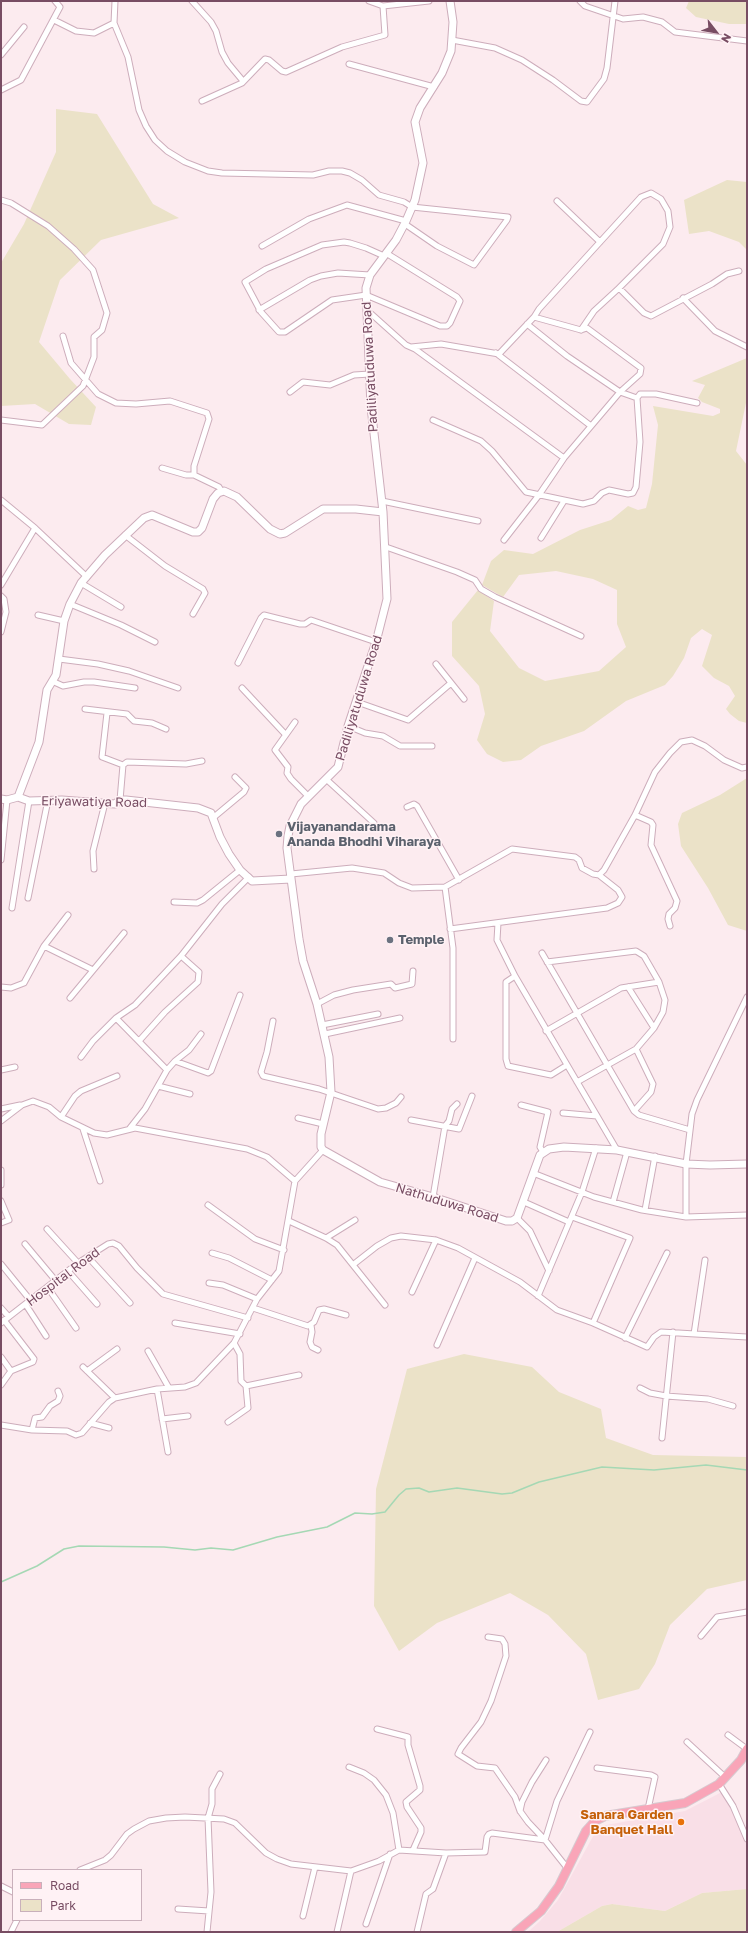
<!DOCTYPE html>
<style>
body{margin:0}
#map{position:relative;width:748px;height:1933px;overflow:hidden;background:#fcebef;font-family:"Golos Text",sans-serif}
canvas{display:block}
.frame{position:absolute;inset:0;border:2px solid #784d63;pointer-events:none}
.legend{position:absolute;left:12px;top:1869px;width:130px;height:52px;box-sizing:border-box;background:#fff2f5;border:1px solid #c9b0bb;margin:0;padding:5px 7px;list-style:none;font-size:12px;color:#784d63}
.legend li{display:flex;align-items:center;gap:8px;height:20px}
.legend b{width:20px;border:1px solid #c9b0bb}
.north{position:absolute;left:696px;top:12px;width:40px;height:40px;-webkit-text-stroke:3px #fff2f5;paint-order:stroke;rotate:121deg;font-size:11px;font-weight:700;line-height:16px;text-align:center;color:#784d63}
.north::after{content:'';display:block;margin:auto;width:14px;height:18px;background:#784d63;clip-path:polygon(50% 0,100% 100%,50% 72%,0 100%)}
</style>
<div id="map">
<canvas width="748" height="1933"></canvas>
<div class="frame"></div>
<ul class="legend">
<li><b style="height:5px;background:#f9a5b8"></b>Road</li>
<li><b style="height:11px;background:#ebe2c8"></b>Park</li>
</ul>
<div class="north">N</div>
</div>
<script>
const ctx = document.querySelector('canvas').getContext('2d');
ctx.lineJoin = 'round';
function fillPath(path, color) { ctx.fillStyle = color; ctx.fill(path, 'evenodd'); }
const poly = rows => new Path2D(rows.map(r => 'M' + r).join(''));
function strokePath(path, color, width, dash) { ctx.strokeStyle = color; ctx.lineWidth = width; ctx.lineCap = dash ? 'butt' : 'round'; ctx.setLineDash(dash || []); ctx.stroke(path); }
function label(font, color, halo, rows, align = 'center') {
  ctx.font = font + ' "Golos Text",sans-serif'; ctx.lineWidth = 3; ctx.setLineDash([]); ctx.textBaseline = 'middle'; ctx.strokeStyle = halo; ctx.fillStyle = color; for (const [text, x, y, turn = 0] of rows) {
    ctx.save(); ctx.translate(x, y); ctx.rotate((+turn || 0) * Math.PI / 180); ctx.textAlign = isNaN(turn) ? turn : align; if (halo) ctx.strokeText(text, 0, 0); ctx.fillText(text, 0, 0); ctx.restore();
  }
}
const residential = poly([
 [720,1793,723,1794,730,1805,747,1846,747,1889,702,1893,665,1911,612,1904,602,1906,557,1932,528,1932,540,1921,558,1900,596,1831,606,1825,685,1811]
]);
const green = poly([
 [689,1,747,1,747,24,729,24,696,17,686,8],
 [56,109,97,114,153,204,179,218,101,240,60,280,39,342,70,379,96,407,91,425,69,424,35,404,1,406,1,263,24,224,56,152],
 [727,180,747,182,747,250,739,242,709,231,689,234,684,200],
 [747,358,747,398,736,451,747,465,747,723,739,721,730,714,726,709,735,696,729,686,714,678,702,666,712,635,702,629,691,638,684,658,673,676,665,685,626,701,584,731,541,746,521,760,503,762,487,754,477,740,485,714,479,686,452,656,452,622,478,590,494,601,490,631,519,668,545,681,599,671,626,647,617,624,617,590,593,579,556,571,519,575,503,597,482,585,491,561,504,550,533,554,580,530,611,520,628,506,638,510,646,508,652,484,658,425,653,406,713,416,720,413,720,409,702,402,698,398,705,385,692,381],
 [747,778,747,931,728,925,708,888,681,846,678,824,682,813,720,795],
 [464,1354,532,1367,559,1392,601,1409,606,1438,653,1455,747,1457,747,1580,707,1589,670,1625,655,1664,639,1689,598,1700,586,1654,548,1615,510,1593,437,1623,399,1651,374,1606,376,1489,407,1369],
 [747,1889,747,1932,557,1932,602,1906,612,1904,665,1911,702,1893]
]);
const stream = poly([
 [1,1582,37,1566,64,1549,79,1546,164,1547,195,1550,211,1548,233,1550,277,1537,327,1527,355,1513,372,1514,385,1512,399,1495,406,1489,419,1488,429,1492,457,1488,502,1494,512,1493,539,1482,602,1467,654,1470,706,1465,747,1470]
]);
const minor = poly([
 [192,1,211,22,216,31,222,52,228,63,243,81],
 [369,1,383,6,429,1],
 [580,1,585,6,623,19,643,17,662,22,675,32,747,41],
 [54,20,76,31,94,33,114,23,115,1],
 [114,23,128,57,139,110,146,126,155,140,167,151,185,162,208,171,222,173,313,175,329,171,342,171,350,173,362,180,379,195,404,202,412,207,508,217,507,220,474,265,437,246,405,224],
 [452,40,495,48,522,60,553,80,581,101,587,102,604,79,607,68,615,1],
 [1,55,24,27],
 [349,64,434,87],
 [1,90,21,80,60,7,55,1],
 [202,101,242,83,265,59,269,60,282,71,286,72,342,47,385,35,383,6],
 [1,200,11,203,48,226,74,249,93,270,107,313,102,330,94,337,94,357,83,386,42,425,1,420],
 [557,201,600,242],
 [262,246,309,219,347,205,406,221],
 [384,256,366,248,350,243,344,242,322,245,266,269,245,282,261,312,279,332,285,332,332,300,366,295,440,326,447,326,450,323,460,301,457,297,386,253],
 [619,288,644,313,651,316,712,284,727,274,739,271],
 [683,298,715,331,747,347],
 [259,310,310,280,321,276,338,273,370,275],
 [367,310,406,345,415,349,564,458],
 [534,317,539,309,641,197,651,193,661,199,668,211,670,227,663,244,619,288,594,311,581,330],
 [527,324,567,356,620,392,637,398,640,394,656,394,697,403],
 [63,336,71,363,98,394,116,403,136,404,170,401,207,413,209,419,194,466,194,475,219,487,222,492],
 [411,347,441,344,499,354,534,317,581,330,587,328,641,368,640,374,620,392,564,458,539,495,504,540],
 [496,353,591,426],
 [290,392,303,382,330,385,354,375,370,374],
 [433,420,481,441,492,451,526,492,583,504,594,501,602,493,609,490,628,494,633,493,636,487,640,442,637,398],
 [162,468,186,475,194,475],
 [1,500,35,528,1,585],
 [382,501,478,521],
 [35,528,87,577],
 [125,535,165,566,203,589,205,593,193,614],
 [541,538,564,501],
 [386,547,457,572,475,580,481,589,495,597,581,636],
 [81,583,121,607],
 [1,596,4,599,6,612,1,632],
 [70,604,121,625,155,642],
 [38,615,64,621],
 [59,659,98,664,129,671,178,688],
 [238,663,261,618,264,615,300,624,305,624,311,620,376,642],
 [436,664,464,699],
 [52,681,63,686,84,682,94,682,135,688],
 [242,688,285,734],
 [357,702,408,720,451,683],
 [85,709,127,714,134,721,152,723,166,729],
 [107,713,102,757,123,765,120,800],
 [295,722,275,750,288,767,287,773,291,779,308,796],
 [348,726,365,733,383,736,400,746,432,746],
 [123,765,127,762,186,764,202,761],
 [326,779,374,823],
 [407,807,414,804,417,806,459,880],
 [635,815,651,822,653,825,651,845,677,901,675,908,669,914,668,919,670,926],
 [214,817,244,792,246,788,235,777],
 [1,860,7,800],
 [94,869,93,851,105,803],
 [291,874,352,868,384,873,399,883,412,888,445,887,512,849,575,857,579,860,582,868,593,874,599,875,604,870,635,815,655,772,670,753,681,742,692,740,705,746,724,760,742,768,747,767],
 [445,887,453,948,453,1039],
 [28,898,48,800],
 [174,902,197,903,203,900,240,870],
 [12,908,29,801],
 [498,923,497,940,515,976,617,1150],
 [450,929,607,908,618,903,622,897,618,890,599,875],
 [44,946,93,970],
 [542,953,634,1111,639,1115,690,1130],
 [547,962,636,951,644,956,659,982,665,1000,663,1012,654,1028,636,1049,577,1082],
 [515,976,506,982,506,1059,508,1066,551,1075,567,1065],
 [1,987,11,988,24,983,44,946,68,915],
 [628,987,654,1028],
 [70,998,124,933],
 [317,1004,334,995,353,990,391,984,395,988,412,984,413,971],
 [116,1018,135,1005,181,956,222,904,249,877],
 [273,1021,267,1052,261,1072,263,1076,319,1089,378,1109,386,1108,396,1103,401,1097],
 [322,1025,378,1014],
 [546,1031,621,988,659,982],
 [325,1034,400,1018],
 [139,1041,165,1012,198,982,199,972,181,956],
 [81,1057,93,1041,116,1018,167,1070,145,1109,130,1128],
 [175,1061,189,1050,201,1034],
 [1,1070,15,1067],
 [167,1070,175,1061,208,1073,211,1071,240,995],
 [158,1086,190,1094],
 [521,1105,548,1112,540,1147,543,1152],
 [1,1109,20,1105],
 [634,1111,651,1092,653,1084,636,1049],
 [563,1113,597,1116],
 [61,1117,75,1096,81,1091,117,1076],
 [298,1118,323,1124],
 [411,1120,459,1129,472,1096],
 [1,1121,22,1105,33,1101,49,1107,61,1117,94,1133,107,1135,135,1128,247,1149,267,1157,295,1181],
 [83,1129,100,1181],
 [1,1170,1,1185],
 [533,1173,594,1197,642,1210,686,1217,747,1215],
 [433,1197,445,1126,449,1121,452,1109,457,1104],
 [1,1201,9,1220,1,1223],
 [524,1202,569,1222],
 [613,1202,627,1152],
 [208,1205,255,1239,284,1250],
 [645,1210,655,1156],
 [572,1217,630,1238,593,1323],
 [686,1217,686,1164,692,1114,697,1100,747,997],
 [517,1218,530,1231,549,1271],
 [289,1221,326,1238,337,1245,385,1305],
 [47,1229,78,1263],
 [326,1238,355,1220],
 [25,1244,56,1281],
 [212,1253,229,1258,272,1280],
 [88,1257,130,1303],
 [1,1264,31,1301],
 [354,1264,377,1246,391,1238,401,1236,436,1240,458,1248,520,1282,557,1310,593,1323,647,1347,654,1337,661,1332,747,1337],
 [68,1271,97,1304],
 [209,1283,223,1285,257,1299],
 [48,1288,76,1328],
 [412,1292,436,1240],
 [538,1296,582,1192,596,1148],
 [26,1305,46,1336],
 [1,1308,9,1317],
 [253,1308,308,1326,314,1322,319,1310,324,1309,346,1315],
 [1,1323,78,1263,108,1244,113,1243,119,1246,137,1268,163,1294,248,1318],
 [175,1323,240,1334],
 [311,1325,312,1332,310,1342,312,1347,318,1350],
 [694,1334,705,1260],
 [625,1338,667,1253],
 [234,1343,240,1354,241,1381,246,1386,299,1375],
 [437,1345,475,1258],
 [148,1351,169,1388],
 [1,1357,11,1371],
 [83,1367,115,1398],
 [87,1371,117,1349],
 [1,1385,11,1371,33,1362,34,1359,4,1320],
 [640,1388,650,1393,666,1396,708,1399,733,1406],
 [157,1389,168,1452],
 [162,1419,188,1416],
 [228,1422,248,1408,246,1386],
 [90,1423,109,1428],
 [1,1425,32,1430,67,1431,76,1435,82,1433,109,1402,115,1398,157,1389,185,1387,196,1383,234,1343,257,1299,279,1271,295,1181,323,1150],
 [32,1430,35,1418,42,1417,50,1406,58,1401,60,1396,58,1391],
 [662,1438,673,1332],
 [701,1636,717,1617,747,1612],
 [488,1637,502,1639,505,1644,506,1656,491,1701,481,1722,461,1748,458,1754,477,1766,495,1768,515,1797,520,1811,528,1822,545,1840,557,1801,590,1732],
 [377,1729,408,1737,408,1745,420,1786,420,1790,406,1802,407,1807,421,1828,421,1832,413,1850],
 [728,1735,747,1749],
 [687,1742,725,1777],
 [349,1767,364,1773,374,1780,386,1795,393,1813,399,1850],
 [597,1768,651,1775,655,1777,648,1809],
 [719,1784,733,1806,747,1839],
 [520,1811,522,1802,532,1782,546,1760],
 [80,1870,105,1860,111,1855,127,1834,134,1829,149,1821,166,1818,185,1817,224,1819,235,1823,266,1853,277,1859,291,1864,351,1871,379,1861,399,1850,446,1853,485,1852,487,1837,489,1834,492,1833,545,1840,568,1869],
 [1,1886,13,1892],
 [178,1909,209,1911],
 [303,1916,315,1867],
 [366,1924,390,1854],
 [11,1932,17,1920],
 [207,1932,211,1892,208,1818,212,1804,212,1789,220,1774],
 [337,1932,351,1871],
 [417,1932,426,1894,433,1889,446,1853]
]);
const tertiary = poly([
 [450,1,453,22,451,51,442,73,420,108,415,122,423,163,415,200,406,221,396,240,370,275,366,288,371,407,383,512,387,599,376,642,348,726,338,767,301,804,290,826,288,836,287,848,299,939,303,961,317,1004,329,1057,331,1092,321,1134,321,1147,323,1150,380,1182,433,1197,506,1221,512,1221,517,1218,540,1155,549,1149,564,1147,617,1150,686,1164,710,1165,747,1164],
 [18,797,39,742,47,690,56,675,64,621,70,604,81,583,105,555,144,518,152,515,193,532,198,532,202,528,213,499,218,493,224,491,237,497,270,529,280,534,285,533,323,509,356,509,383,512],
 [1,799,7,800,18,797,29,801,62,800,115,804,120,800,126,800,198,808,211,813,220,837,229,854,240,870,252,881,291,879]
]);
const primary = poly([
 [516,1932,541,1911,559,1886,586,1831,595,1821,605,1816,685,1803,719,1784,741,1760,747,1749]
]);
const markers = [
 [279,834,4,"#6b7280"],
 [390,940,4,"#6b7280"],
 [681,1822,4,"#e8710a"]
];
const streetNames = [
 ["Padiliyatuduwa Road",370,367,-93],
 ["Padiliyatuduwa Road",359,698,-73],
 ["Eriyawatiya Road",94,802,1],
 ["Nathuduwa Road",447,1203,17],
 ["Hospital Road",63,1277,-37]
];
const worshipNames = [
 ["Vijayanandarama",287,827],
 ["Ananda Bhodhi Viharaya",287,842],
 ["Temple",398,940]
];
const foodNames = [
 ["Sanara Garden",673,1815],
 ["Banquet Hall",673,1830]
];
fillPath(residential, '#f9dfe7');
fillPath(green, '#ebe2c8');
strokePath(stream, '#a5d8b4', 1.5);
strokePath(minor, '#cdadbb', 7);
strokePath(tertiary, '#cdadbb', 9);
strokePath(primary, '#d6cad0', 10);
strokePath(minor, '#fff', 5);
strokePath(tertiary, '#fff', 7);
strokePath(primary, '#f9a5b8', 8);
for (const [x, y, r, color] of markers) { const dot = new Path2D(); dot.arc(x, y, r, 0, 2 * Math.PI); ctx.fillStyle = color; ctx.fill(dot); strokePath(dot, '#fff2f5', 1.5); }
label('13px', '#784d63', '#fff2f5', streetNames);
label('bold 13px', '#5b616d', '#fff2f5', worshipNames, 'left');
label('bold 13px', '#c56008', '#fff2f5', foodNames, 'right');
</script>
